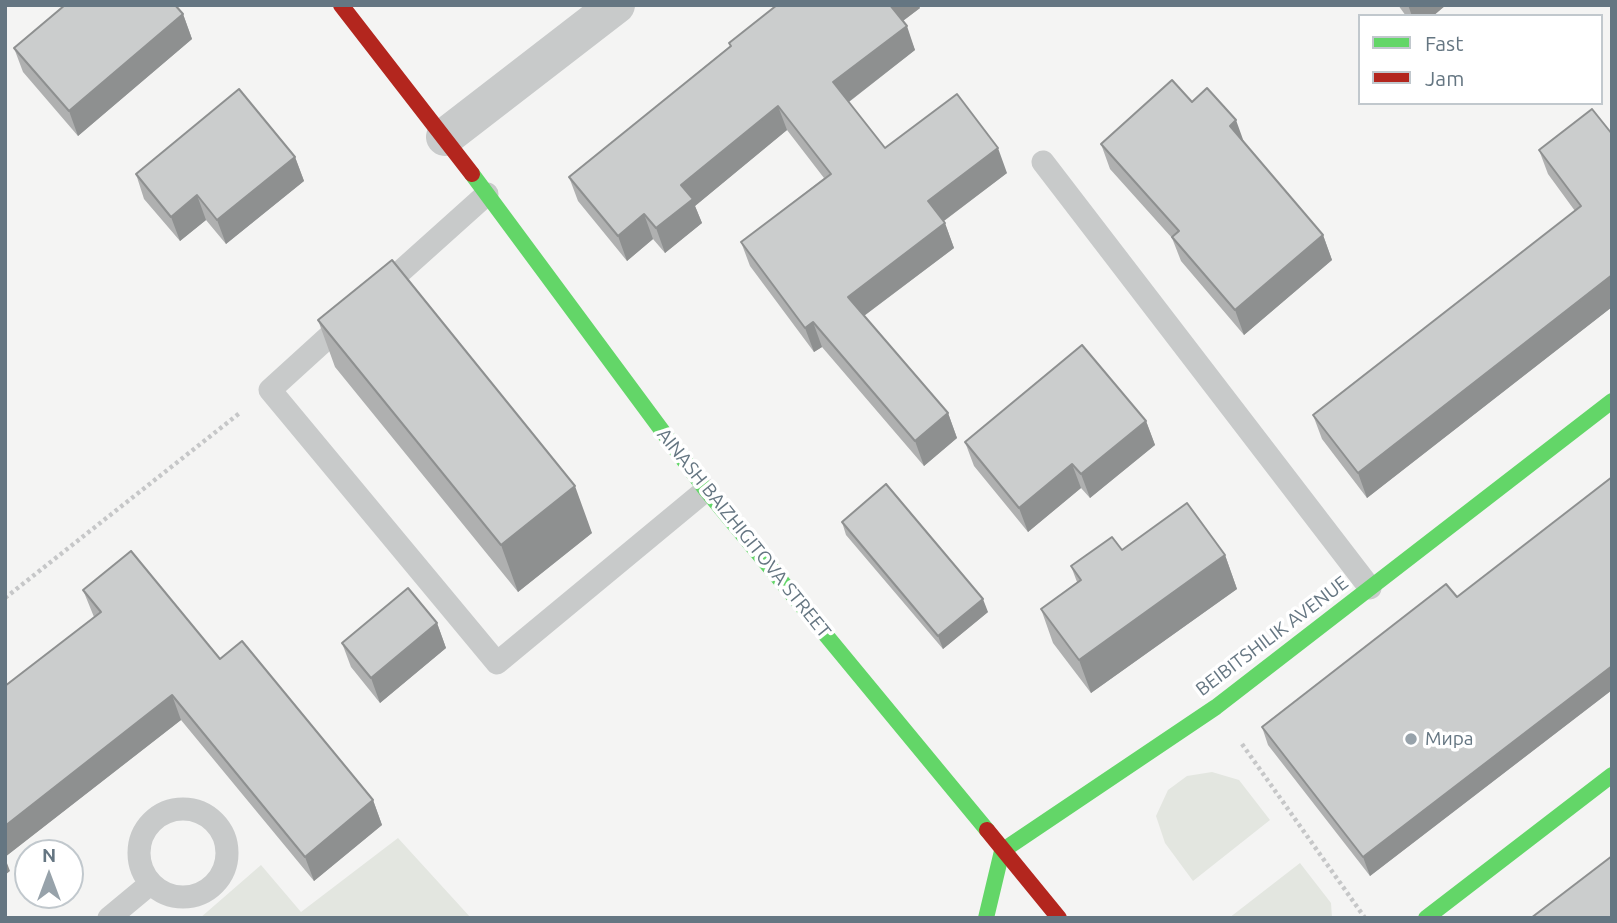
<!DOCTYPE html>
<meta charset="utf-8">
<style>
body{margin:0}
#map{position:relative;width:1617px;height:923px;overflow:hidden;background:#f4f4f3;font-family:Ubuntu,sans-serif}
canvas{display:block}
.frame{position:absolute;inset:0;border:7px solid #657682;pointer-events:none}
.legend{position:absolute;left:1358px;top:14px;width:245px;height:91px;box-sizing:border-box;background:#fff;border:2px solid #c1c8cd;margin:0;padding:9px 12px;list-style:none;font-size:21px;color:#657682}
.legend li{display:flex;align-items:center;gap:14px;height:35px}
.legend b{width:35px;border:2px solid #c1c8cd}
.north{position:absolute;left:14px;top:839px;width:70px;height:70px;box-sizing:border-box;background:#fff;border:2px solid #c1c8cd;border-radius:50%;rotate:0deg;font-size:19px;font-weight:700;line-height:28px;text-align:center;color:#657682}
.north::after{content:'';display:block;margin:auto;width:24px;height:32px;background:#97a2aa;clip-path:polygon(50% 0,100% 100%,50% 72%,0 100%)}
</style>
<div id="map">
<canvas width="1617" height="923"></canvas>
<div class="frame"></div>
<ul class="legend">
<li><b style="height:9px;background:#63d668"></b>Fast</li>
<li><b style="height:9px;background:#b3261e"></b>Jam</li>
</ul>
<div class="north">N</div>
</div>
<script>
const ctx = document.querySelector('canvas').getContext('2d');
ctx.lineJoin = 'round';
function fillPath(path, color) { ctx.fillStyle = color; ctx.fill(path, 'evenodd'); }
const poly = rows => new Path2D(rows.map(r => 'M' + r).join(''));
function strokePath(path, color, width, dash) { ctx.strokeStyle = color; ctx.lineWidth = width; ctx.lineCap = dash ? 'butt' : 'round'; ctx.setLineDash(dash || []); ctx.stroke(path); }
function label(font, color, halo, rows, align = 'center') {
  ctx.font = font + ' Ubuntu,sans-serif'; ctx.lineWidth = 7; ctx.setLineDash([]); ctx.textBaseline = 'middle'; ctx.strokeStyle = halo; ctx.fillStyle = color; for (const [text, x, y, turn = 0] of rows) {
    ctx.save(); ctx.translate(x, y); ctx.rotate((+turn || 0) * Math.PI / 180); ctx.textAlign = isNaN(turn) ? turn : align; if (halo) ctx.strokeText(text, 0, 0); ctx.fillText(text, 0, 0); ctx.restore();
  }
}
const green = poly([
 [1212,772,1239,780,1270,820,1193,881,1165,843,1156,816,1168,790,1187,776],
 [398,838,471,918,200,918,261,865,301,912],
 [1300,863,1331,903,1332,918,1229,918]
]);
const path = poly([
 [5,598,241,412],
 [1242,744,1365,918]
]);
const lane = poly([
 [1043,162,1370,588],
 [380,290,487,194],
 [347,320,270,390,497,663,706,490],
 '139 853a44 44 0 1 1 88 0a44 44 0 1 1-88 0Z',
 [109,918,150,884]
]);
const street = poly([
 [445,137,616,5]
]);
const fast = poly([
 [472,174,706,490,987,830],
 [986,918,1002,851,1216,707,1612,401],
 [1426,918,1612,775]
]);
const jam = poly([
 [341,5,472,174],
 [987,830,1059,918]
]);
const wall = poly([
 [777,5,918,5,920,8,903,21,915,50,849,102,885,148,1007,173,944,221,954,248,864,316,948,413,957,438,924,466,822,347,814,352,750,266,741,242,824,178,787,130,695,206,702,223,665,253,653,239,627,261,578,201,569,177,730,46,729,43],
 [1398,5,1446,5,1433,16,1406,16],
 [183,14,192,39,78,136,23,72,14,48],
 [1192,102,1244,142,1323,235,1332,260,1244,335,1181,261,1172,238,1110,169,1101,144],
 [1592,109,1612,307,1367,498,1322,439,1313,415,1575,211,1548,174,1539,150],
 [295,157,304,181,226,244,206,220,180,241,144,199,136,174],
 [318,320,592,533,518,592,335,367],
 [1146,421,1155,445,1090,498,1081,488,1028,532,974,466,965,442],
 [1612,477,1612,690,1370,876,1268,745,1262,727,1457,597],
 [842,522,988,612,943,649,846,535],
 [1122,550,1225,555,1237,589,1091,693,1053,643,1041,609,1077,582,1071,566],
 [83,590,220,659,373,800,382,825,314,881,181,720,5,857,5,686,94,617],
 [437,623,446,648,380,703,351,667,342,643]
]);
const shadedWall = poly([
 [889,5,918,5,920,8,896,26],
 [1408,5,1446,5,1433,16,1412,16],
 [183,14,192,39,78,136,69,111],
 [907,26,915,50,842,107,833,82],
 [778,106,787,130,695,206,702,223,665,253,656,228,681,185],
 [1236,120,1245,145,1230,126],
 [998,148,1007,173,937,226,928,201],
 [295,157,304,181,226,244,217,220],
 [197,195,206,220,180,241,171,217],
 [644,214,653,239,627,261,618,236],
 [945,223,954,248,857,321,848,297],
 [1323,235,1332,260,1244,335,1235,310],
 [1612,275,1612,307,1367,498,1358,473],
 [813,322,822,347,814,352,805,328],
 [948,413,957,438,924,466,915,441],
 [1146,421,1155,445,1090,498,1081,474],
 [1072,464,1081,488,1028,532,1019,508],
 [575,486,592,533,518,592,501,545],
 [1225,555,1237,589,1091,693,1079,660],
 [983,599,988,612,943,649,938,636],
 [437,623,446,648,380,703,371,678],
 [1612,666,1612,690,1370,876,1363,857],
 [172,695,181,720,5,857,5,826],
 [373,800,382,825,314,881,305,857],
 [5,858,10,871,5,875]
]);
const building = poly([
 [65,5,175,5,183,14,69,111,14,48,65,5],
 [777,5,890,5,907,26,833,82,885,148,957,94,998,148,928,201,945,223,848,297,948,413,915,441,813,322,805,328,741,242,831,174,778,106,681,185,693,199,656,228,644,214,618,236,569,177,731,46,729,43,777,5],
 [1172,80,1192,102,1207,88,1236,120,1230,126,1323,235,1235,310,1172,237,1179,231,1101,144,1172,80],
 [239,89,295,157,217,220,197,195,171,217,136,174,239,89],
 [1592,109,1612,134,1612,275,1358,473,1313,415,1581,206,1539,150,1592,109],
 [392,260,575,486,501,545,318,320,392,260],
 [1082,345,1146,421,1081,474,1072,464,1019,508,965,442,1082,345],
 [1612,477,1612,666,1363,857,1262,727,1446,584,1457,597,1612,477],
 [886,484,983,599,938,636,842,522,886,484],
 [1187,503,1225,555,1079,660,1041,609,1081,580,1071,566,1112,537,1122,550,1187,503],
 [131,551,220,659,242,641,373,800,305,857,172,695,5,826,5,686,101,612,83,590,131,551],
 [408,588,437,623,371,678,342,643,408,588],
 [1612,856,1612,918,1531,918,1612,856]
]);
const markers = [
 [1411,739,7,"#97a2aa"]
];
const streetNames = [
 ["AINASH BAIZHIGITOVA STREET",744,533,51],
 ["BEIBITSHILIK AVENUE",1272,636,-37]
];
const poiNames = [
 ["Мира",1425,739]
];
fillPath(green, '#e3e6e0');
strokePath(path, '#c6c7c8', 4.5, [3.5, 3.5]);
strokePath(lane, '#c8caca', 23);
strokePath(street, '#c8caca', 38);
strokePath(fast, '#63d668', 16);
strokePath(jam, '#b3261e', 16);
fillPath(wall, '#afb0b0');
fillPath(shadedWall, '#8e9090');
fillPath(building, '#cbcdcd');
strokePath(building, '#8e9090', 2);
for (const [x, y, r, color] of markers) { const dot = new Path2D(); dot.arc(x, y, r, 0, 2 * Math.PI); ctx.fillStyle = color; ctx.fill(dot); strokePath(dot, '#fff', 2.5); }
label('19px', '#657682', '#fff', streetNames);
label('19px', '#657682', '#fff', poiNames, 'left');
</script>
